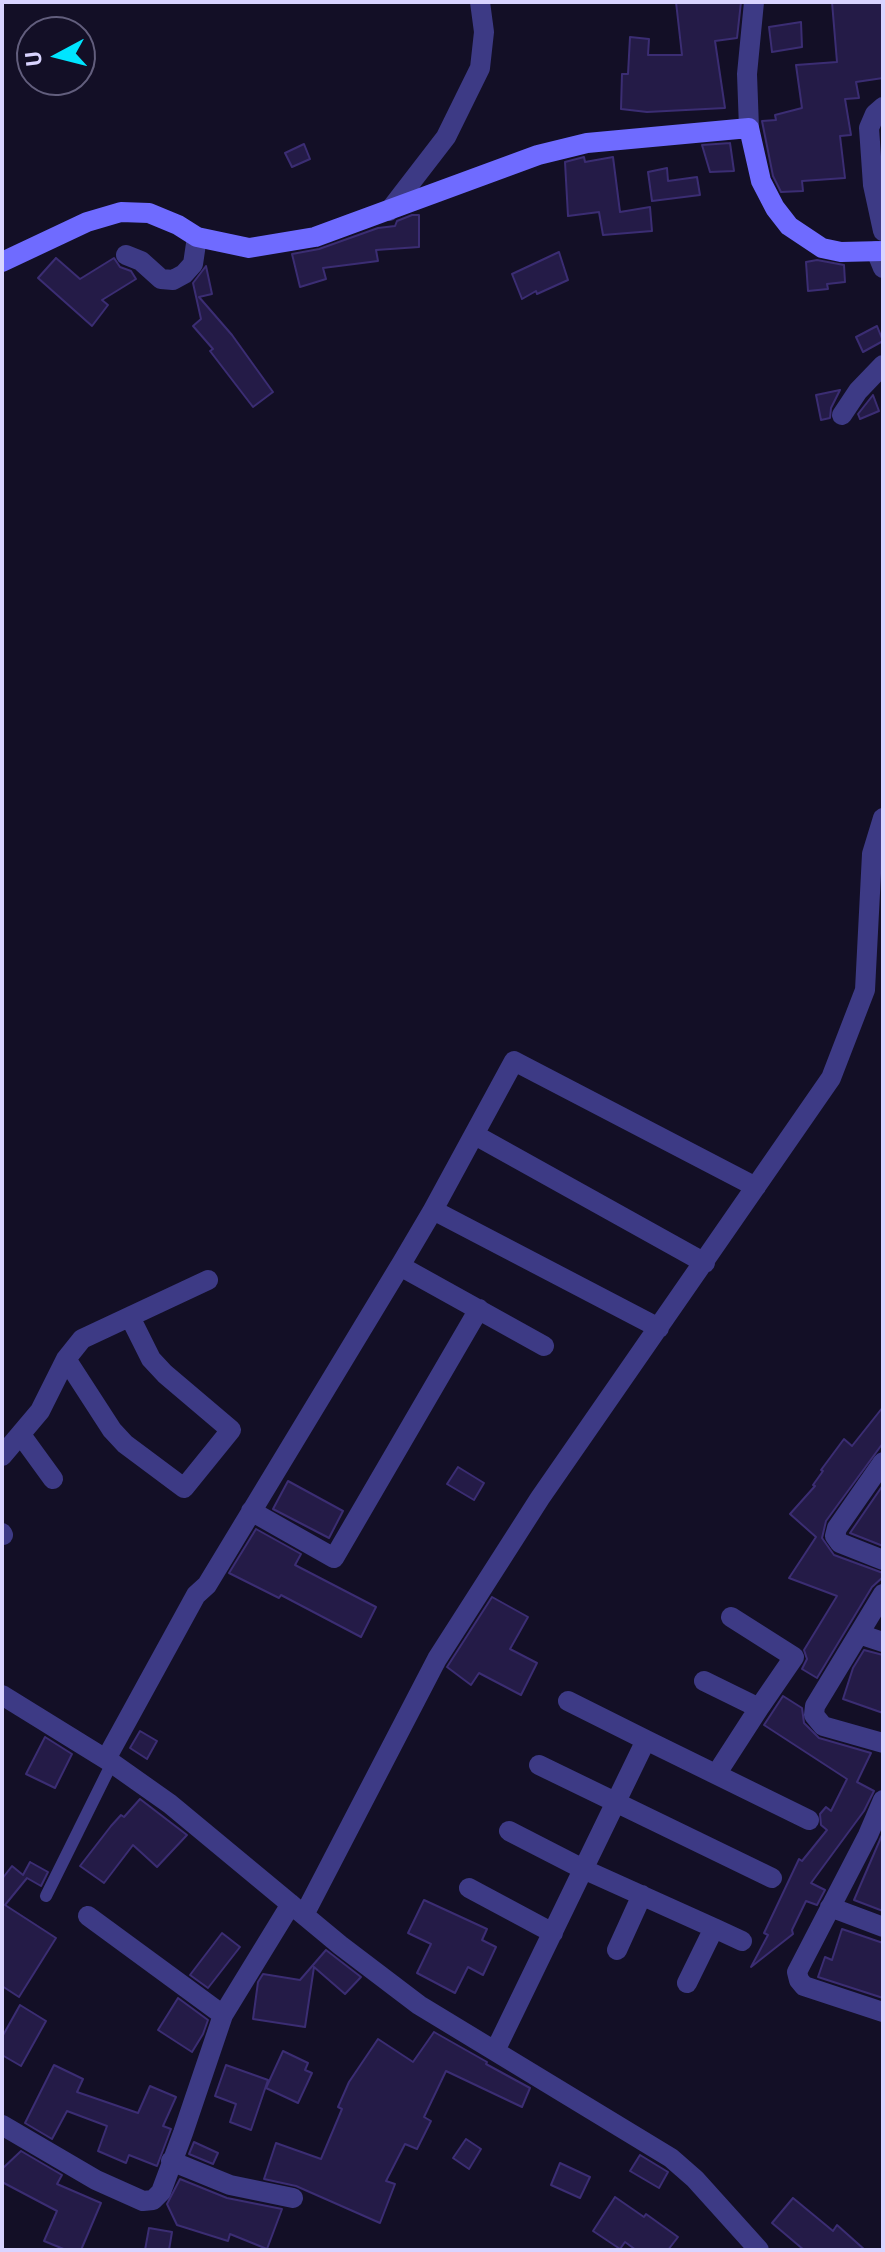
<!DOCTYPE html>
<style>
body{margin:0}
#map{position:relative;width:885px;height:2252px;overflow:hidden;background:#130f26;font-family:Roboto,sans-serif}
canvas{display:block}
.frame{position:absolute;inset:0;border:4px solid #d9d4ff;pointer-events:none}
.north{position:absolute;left:16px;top:16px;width:80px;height:80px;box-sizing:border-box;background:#130f26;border:2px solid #625e7d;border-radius:50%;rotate:263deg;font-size:22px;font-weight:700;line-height:32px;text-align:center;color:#d9d4ff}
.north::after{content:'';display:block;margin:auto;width:28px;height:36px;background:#00e5ff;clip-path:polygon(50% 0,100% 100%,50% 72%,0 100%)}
</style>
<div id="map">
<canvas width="885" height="2252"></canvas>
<div class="frame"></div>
<div class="north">U</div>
</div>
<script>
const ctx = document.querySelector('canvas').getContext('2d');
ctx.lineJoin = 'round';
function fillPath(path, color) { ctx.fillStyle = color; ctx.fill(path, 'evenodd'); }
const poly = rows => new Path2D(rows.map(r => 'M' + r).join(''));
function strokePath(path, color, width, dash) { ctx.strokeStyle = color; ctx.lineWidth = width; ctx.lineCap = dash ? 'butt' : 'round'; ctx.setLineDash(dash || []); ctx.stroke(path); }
const building = poly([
 [676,2,741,2,737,38,715,41,725,108,647,112,621,109,622,74,628,74,630,37,649,39,648,55,682,55,676,2],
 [832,2,883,2,883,78,856,82,859,98,845,99,851,135,840,136,845,178,802,181,803,191,781,192,773,176,762,121,776,120,775,115,802,108,796,65,837,62,832,2],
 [801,22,802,47,772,52,769,27,801,22],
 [730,143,734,171,710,172,702,145,730,143],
 [304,144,310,159,292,167,285,153,304,144],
 [584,157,585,162,613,157,620,212,650,207,652,231,603,235,599,212,568,216,565,162,584,157],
 [667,168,668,181,697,177,700,195,652,201,648,172,667,168],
 [412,215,419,215,419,247,376,250,378,261,323,268,326,279,300,287,292,254,319,249,378,228,395,226,397,221,412,215],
 [559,252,568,280,537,294,536,291,522,299,512,274,559,252],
 [56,258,80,279,114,258,120,267,131,271,136,279,102,300,108,305,92,326,38,278,56,258],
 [817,260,844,265,845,282,827,284,828,289,808,291,806,262,817,260],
 [206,266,212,294,199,297,232,335,273,392,253,407,210,351,213,349,193,326,201,319,193,283,206,266],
 [877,326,883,341,863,352,856,337,877,326],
 [840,390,831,408,830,418,821,420,816,395,840,390],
 [873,395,879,411,860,419,858,414,873,395],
 [883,1407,883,1443,826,1521,822,1538,834,1555,883,1573,883,1577,872,1587,817,1678,802,1669,807,1659,804,1650,837,1596,789,1578,816,1537,790,1514,815,1486,813,1485,823,1471,821,1470,844,1439,852,1446,883,1407],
 [458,1467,484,1483,474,1500,447,1484,458,1467],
 [288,1481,343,1511,329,1538,273,1509,288,1481],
 [883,1485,883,1546,850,1533,883,1485],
 [256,1529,301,1554,295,1565,376,1607,361,1637,281,1595,279,1598,229,1573,256,1529],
 [492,1597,528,1617,510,1649,537,1663,521,1695,479,1673,471,1685,447,1667,492,1597],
 [864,1650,883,1655,883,1713,843,1699,853,1668,864,1650],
 [783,1696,802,1708,804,1723,819,1738,871,1753,857,1782,874,1791,864,1811,811,1883,825,1890,817,1905,806,1901,792,1930,793,1934,751,1967,768,1935,764,1933,799,1859,802,1861,827,1830,821,1825,820,1814,826,1807,831,1811,847,1779,764,1725,783,1696],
 [140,1731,157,1741,147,1759,130,1748,140,1731],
 [45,1737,72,1754,55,1788,26,1774,45,1737],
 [140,1799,187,1835,157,1867,133,1845,104,1883,80,1866,111,1826,121,1815,124,1817,140,1799],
 [882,1835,883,1835,883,1911,854,1900,882,1835],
 [30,1862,48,1872,41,1886,27,1878,5,1905,56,1938,19,1997,2,1986,2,1879,12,1866,23,1875,30,1862],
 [424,1900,487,1929,482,1940,496,1947,483,1975,468,1967,455,1993,417,1973,431,1944,408,1933,424,1900],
 [842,1929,883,1943,883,1998,818,1977,825,1957,832,1960,842,1929],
 [222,1933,240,1947,208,1988,190,1975,222,1933],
 [326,1950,361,1977,345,1994,314,1967,305,2027,253,2019,258,1982,263,1974,300,1980,326,1950],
 [178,1998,208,2020,203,2034,192,2052,158,2030,178,1998],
 [20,2005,46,2021,21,2066,2,2055,2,2037,20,2005],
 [434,2032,487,2062,486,2064,530,2088,522,2107,446,2071,424,2117,431,2121,417,2149,405,2144,386,2181,395,2184,380,2223,296,2186,264,2179,276,2143,321,2159,342,2109,338,2107,349,2082,378,2039,413,2062,434,2032],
 [283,2051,308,2063,305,2070,312,2073,298,2103,266,2088,283,2051],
 [54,2065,83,2079,77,2092,138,2113,150,2086,176,2097,163,2126,171,2129,157,2166,129,2155,126,2163,98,2151,107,2126,67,2111,52,2139,25,2123,54,2065],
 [226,2065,268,2080,251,2130,230,2122,236,2104,215,2096,226,2065],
 [466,2139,481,2149,469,2169,453,2158,466,2139],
 [194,2142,218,2153,213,2164,189,2154,194,2142],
 [21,2151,62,2175,57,2184,101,2203,81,2250,66,2250,44,2241,57,2211,2,2182,2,2169,21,2151],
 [640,2155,668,2172,659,2188,630,2171,640,2155],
 [560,2163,590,2177,580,2198,551,2185,560,2163],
 [180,2179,227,2198,282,2209,267,2249,230,2234,228,2241,177,2225,167,2204,180,2179],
 [615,2197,644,2217,646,2214,678,2237,668,2250,636,2250,625,2242,620,2249,593,2231,615,2197],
 [793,2198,833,2231,837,2225,865,2250,804,2250,772,2223,793,2198],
 [149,2228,172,2232,169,2250,145,2250,149,2228]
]);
const lane = poly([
 [46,1896,112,1763]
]);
const street = poly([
 [883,107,875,114,869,128,873,185,883,231],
 [749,128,747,74,754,2],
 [389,211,446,137,480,68,484,32,480,2],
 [876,251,883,268],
 [126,255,141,261,161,279,173,280,184,274,193,264,197,237],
 [842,415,858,391,883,365],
 [475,1135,705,1263],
 [433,1210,400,1266,544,1346],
 [659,1328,433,1210,514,1061,756,1187],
 [66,1359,112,1430,125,1444,184,1488,231,1430,165,1374,151,1359,130,1317],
 [21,1435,53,1479],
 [2,1456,40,1411,66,1359,82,1339,208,1280],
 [883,1462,837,1528,835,1536,840,1543,883,1560],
 [251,1511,334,1558,479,1309],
 [2,1533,3,1535],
 [883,1594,815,1706,814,1715,823,1726,883,1743],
 [731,1617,794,1657,759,1708],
 [859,1634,883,1642],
 [704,1681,759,1708,717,1773],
 [2,1695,112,1763,170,1804,340,1945,419,2005,671,2158,695,2179,759,2250],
 [646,1740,809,1820],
 [106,1759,196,1595,207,1585,400,1266],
 [539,1765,772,1878],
 [883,1800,868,1835,797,1972,799,1980,804,1986,883,2012],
 [509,1831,583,1869,714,1928,687,1983],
 [469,1888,553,1933],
 [830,1907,883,1927],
 [304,1915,437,1659,540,1498,831,1078,865,990,872,854,883,818],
 [88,1916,223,2015],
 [714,1928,742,1941],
 [617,1950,642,1895],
 [495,2051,646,1740,568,1701],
 [2,2125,96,2180,143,2201,153,2200,161,2192,183,2133,223,2015,291,1904],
 [171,2161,230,2185,293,2198]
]);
const secondary = poly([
 [2,262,87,222,121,212,149,213,178,225,197,237,249,248,315,237,538,155,587,143,749,128,761,181,775,208,789,226,822,248,841,252,883,251]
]);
fillPath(building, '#241b47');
strokePath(building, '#3b2d73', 2);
strokePath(lane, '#3d3a85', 12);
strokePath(street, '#3d3a85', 20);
strokePath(secondary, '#6f6bff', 20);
</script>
